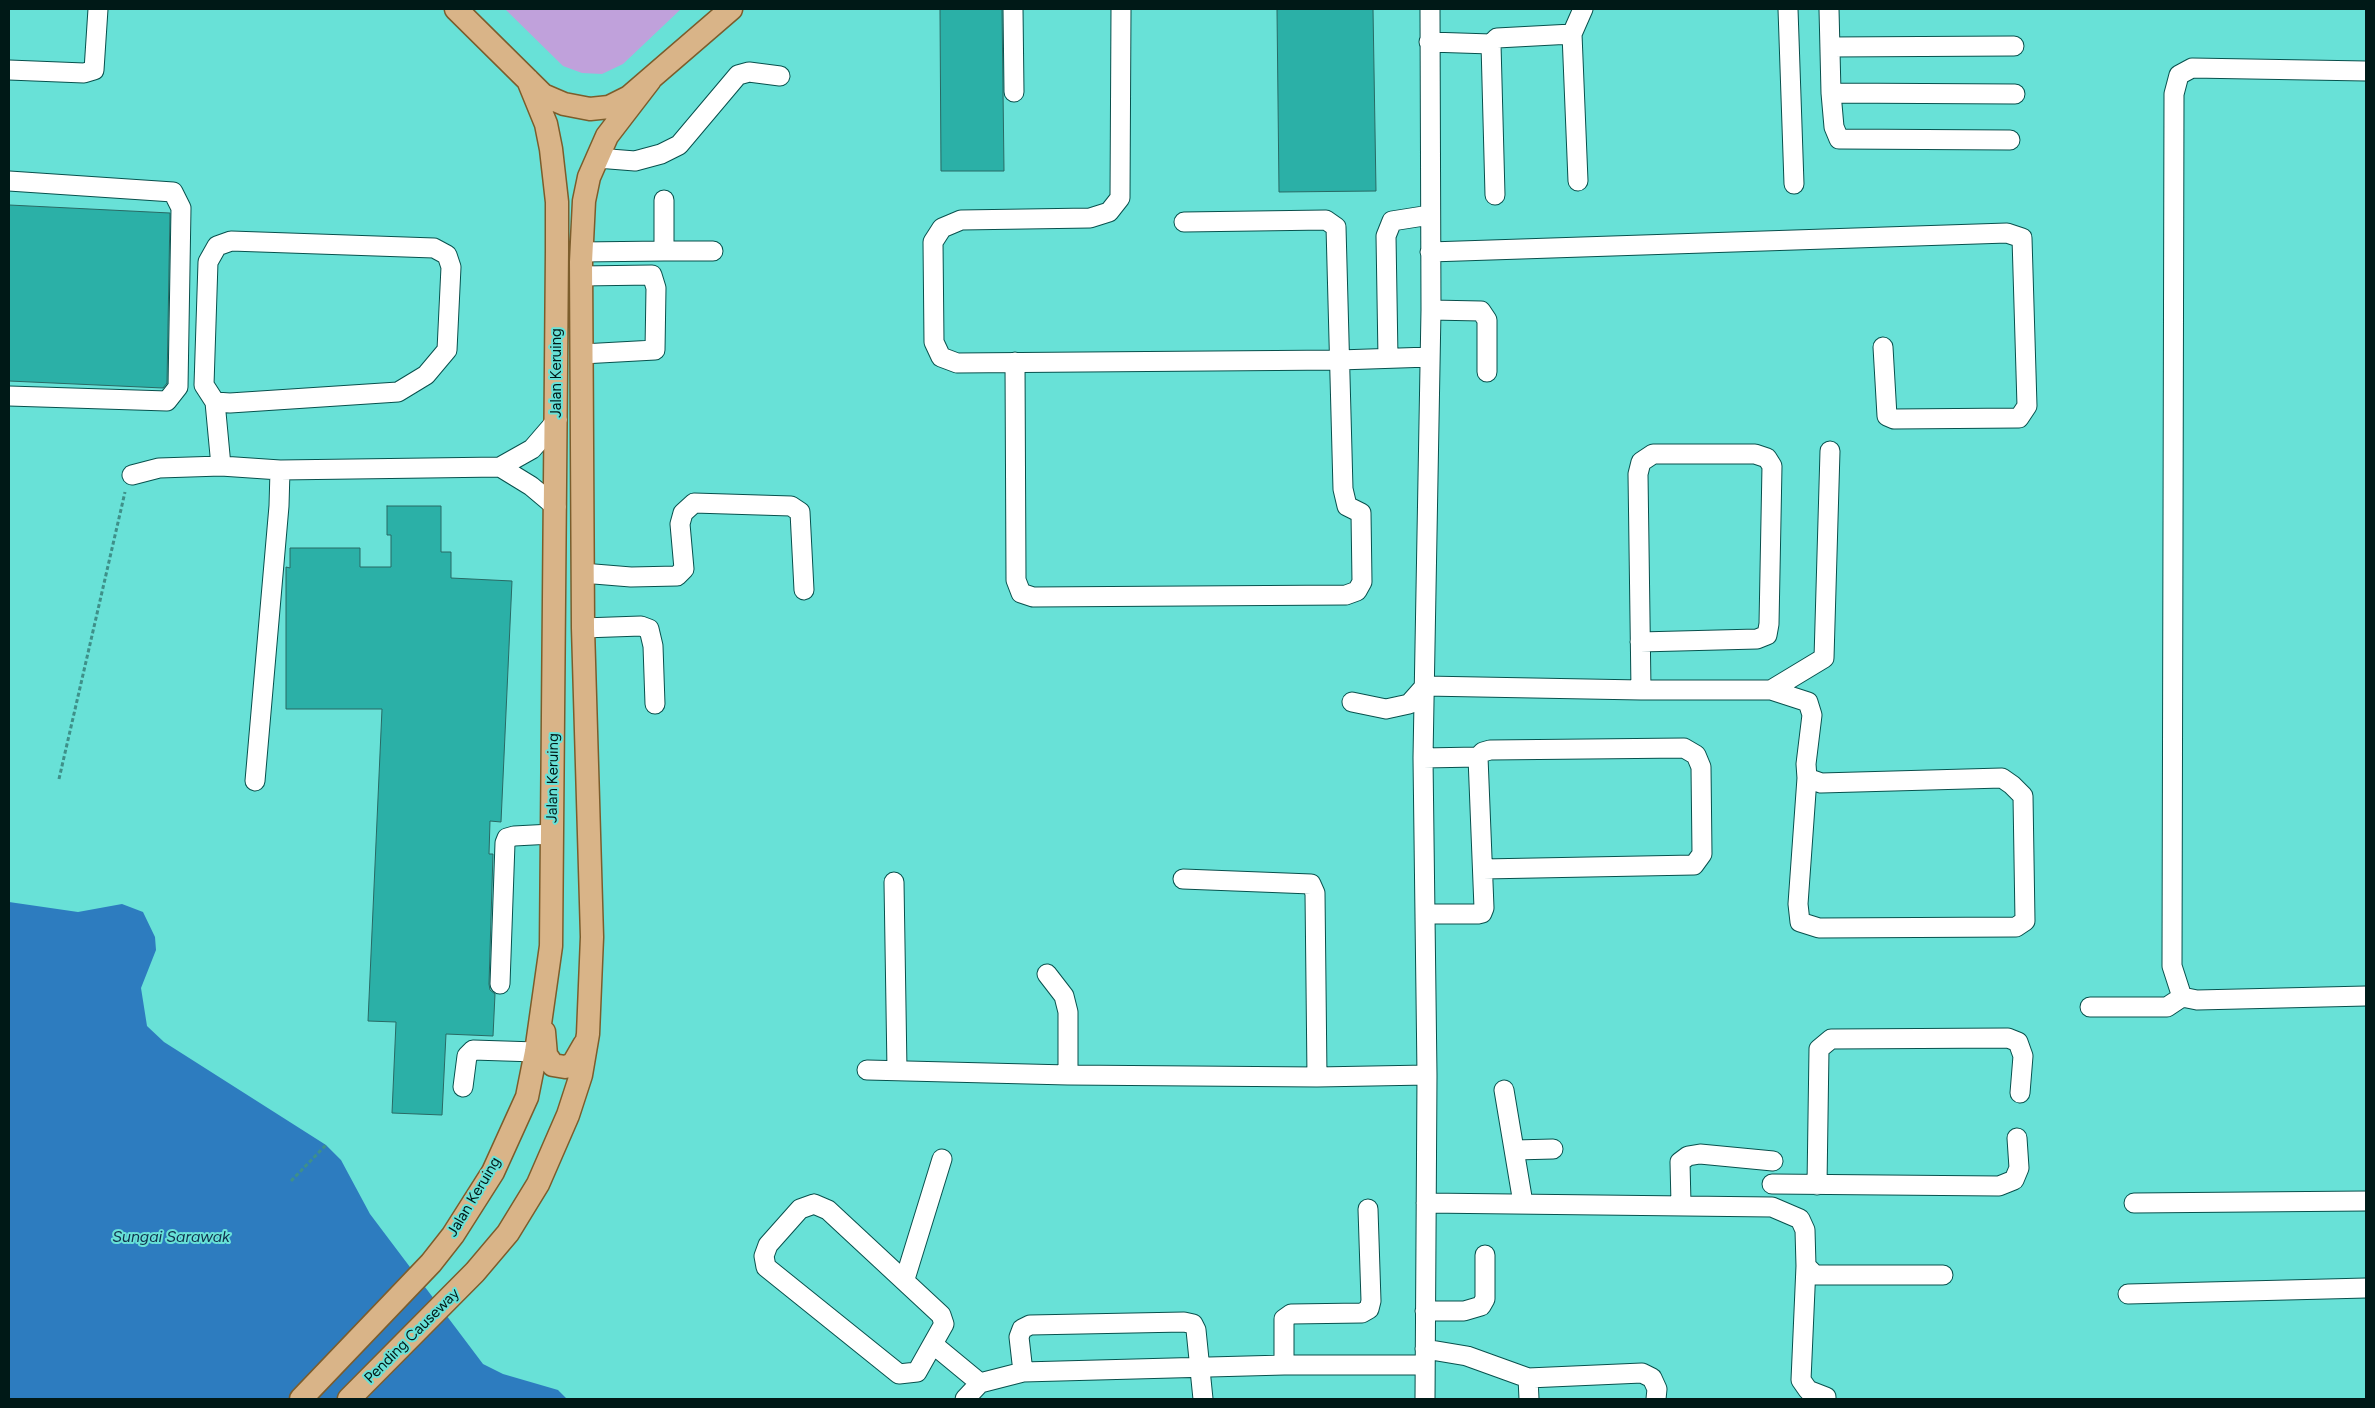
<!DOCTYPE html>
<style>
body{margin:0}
#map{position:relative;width:2375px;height:1408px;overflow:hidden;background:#68e1d7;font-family:Figtree,sans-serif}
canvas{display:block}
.frame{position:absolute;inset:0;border:10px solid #001917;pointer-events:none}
</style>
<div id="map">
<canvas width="2375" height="1408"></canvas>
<div class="frame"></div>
</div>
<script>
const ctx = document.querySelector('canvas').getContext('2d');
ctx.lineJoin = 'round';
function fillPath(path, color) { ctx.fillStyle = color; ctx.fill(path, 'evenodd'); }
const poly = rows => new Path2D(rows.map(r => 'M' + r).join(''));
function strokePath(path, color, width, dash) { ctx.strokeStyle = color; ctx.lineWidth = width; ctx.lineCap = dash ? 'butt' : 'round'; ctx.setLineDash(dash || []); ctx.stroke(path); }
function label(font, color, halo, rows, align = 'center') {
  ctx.font = font + ' Figtree,sans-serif'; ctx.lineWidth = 4; ctx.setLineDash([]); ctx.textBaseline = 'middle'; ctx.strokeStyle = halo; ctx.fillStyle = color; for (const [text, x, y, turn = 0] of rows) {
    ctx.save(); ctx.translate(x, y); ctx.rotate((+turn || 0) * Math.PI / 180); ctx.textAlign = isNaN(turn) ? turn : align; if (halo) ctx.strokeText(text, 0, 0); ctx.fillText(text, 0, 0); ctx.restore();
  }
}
const green = poly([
 [505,9,681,9,623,64,602,74,582,73,563,66]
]);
const water = poly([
 [9,902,78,912,122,904,143,912,155,937,156,950,141,988,147,1026,164,1042,326,1145,341,1160,370,1214,483,1364,503,1374,558,1390,567,1399,9,1399]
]);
const building = poly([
 [940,9,1002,9,1004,171,941,171,940,9],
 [1277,9,1373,9,1376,191,1279,192,1277,9],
 [9,205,170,213,167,383,163,388,9,381,9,205],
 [387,506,441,506,441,552,451,552,451,578,512,581,501,822,490,821,489,854,493,854,489,984,490,990,495,994,493,1036,446,1034,442,1115,392,1113,396,1022,368,1021,382,709,286,709,286,567,290,568,290,548,360,548,360,567,391,567,391,535,387,535,387,506]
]);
const path = poly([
 [59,779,125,492],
 [291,1181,326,1145]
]);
const minor = poly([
 [1013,9,1014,92],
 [1121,9,1120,198,1109,212,1090,218,961,220,942,228,933,242,934,342,941,357,957,363,1339,360,1430,357],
 [1788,9,1794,184],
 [1829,9,1831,93,1834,127,1839,139,2010,140],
 [1429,42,1491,44],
 [1830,47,2014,46],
 [9,70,84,73,94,70,98,9],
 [1831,93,2015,94],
 [597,158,635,161,661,154,679,145,738,75,749,72,780,76],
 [9,181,173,192,181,208,178,387,167,401,9,396],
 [1578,181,1572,34,1583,9],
 [1495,195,1491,44,1497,38,1572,34],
 [231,241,434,248,447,255,451,267,447,350,426,375,398,392,230,403,215,402,204,385,208,262,217,246,231,241],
 [664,251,713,251],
 [581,252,664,251,664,200],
 [1430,252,2007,233,2022,238,2027,406,2019,418,1894,419,1887,416,1883,347],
 [581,276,652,275,656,288,655,350,582,354],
 [1431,310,1481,311,1487,320,1487,372],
 [1388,358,1386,236,1392,221,1430,215],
 [1015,362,1016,580,1021,593,1033,597,1346,595,1357,591,1362,582,1361,513,1347,506,1343,489,1336,227,1326,220,1184,222],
 [215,402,221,466],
 [500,467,531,486,556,507],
 [132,475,159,468,221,466,280,470,500,467,532,449,557,420],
 [582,573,631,577,677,576,684,569,680,524,683,513,694,503,791,506,800,512,804,590],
 [583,628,641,626,649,629,653,646,655,704],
 [1640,642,1757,639,1767,635,1769,624,1772,466,1767,458,1755,454,1653,454,1641,462,1638,474,1641,690],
 [1771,690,1808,702,1812,715,1806,764,1807,778,1821,783,2002,778,2012,785,2023,796,2025,921,2016,927,1819,928,1800,922,1798,904,1807,778],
 [1352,702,1386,709,1409,704,1425,686,1641,690,1771,690,1824,658,1830,451],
 [1478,757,1483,752,1490,750,1684,748,1696,755,1701,767,1702,854,1694,865,1483,869],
 [1423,758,1478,757,1484,908,1482,913,1478,914,1425,914],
 [255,781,279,506,280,470],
 [1183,879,1311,884,1315,893,1317,1077],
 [894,882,897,1070],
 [1047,974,1064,996,1068,1012,1068,1075],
 [500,984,505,843,507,838,514,836,552,834],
 [2182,997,2172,966,2174,94,2179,75,2192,68,2366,71],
 [2090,1007,2167,1007,2182,997,2197,1000,2366,996],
 [867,1070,1068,1075,1317,1077,1427,1075],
 [463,1087,467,1056,473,1050,536,1052],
 [1504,1090,1523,1203],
 [1515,1150,1553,1149],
 [1772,1184,1999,1186,2014,1180,2019,1168,2017,1138],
 [1817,1185,1819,1049,1831,1039,2008,1038,2018,1042,2023,1056,2020,1093],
 [1426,1203,1772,1207,1800,1219,1805,1230,1806,1266,1815,1275,1943,1275],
 [2134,1203,2366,1201],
 [814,1204,828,1210,941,1315,944,1324,917,1372,899,1374,766,1267,764,1256,768,1245,800,1209,814,1204],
 [1681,1204,1680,1162,1688,1156,1700,1154,1773,1161],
 [1806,1266,1801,1380,1808,1390,1826,1397,1826,1399],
 [905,1279,942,1159],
 [2128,1294,2366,1288],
 [1425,1311,1464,1311,1481,1306,1485,1299,1485,1255],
 [934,1345,980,1383],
 [1425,1349,1467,1356,1528,1378,1642,1373,1652,1378,1657,1389,1656,1399],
 [1284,1365,1284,1319,1291,1314,1362,1313,1369,1309,1371,1301,1368,1209],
 [1023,1372,1019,1337,1022,1329,1030,1325,1184,1322,1193,1324,1196,1330,1203,1399],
 [1528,1378,1529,1399],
 [965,1399,980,1383,1023,1372,1284,1365,1425,1365],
 [1425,1399,1427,1075,1423,758,1431,310,1430,9]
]);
const major = poly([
 [456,9,543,95,564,104,590,109,609,107,629,97,731,9],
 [544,1032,546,1055,553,1065,565,1067,573,1064,584,1045],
 [301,1399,431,1263,453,1235,493,1172,527,1097,536,1052,551,946,557,251,557,202,551,149,546,124,528,80],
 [349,1399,475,1272,508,1233,538,1184,568,1115,581,1075,588,1034,592,937,583,628,581,262,584,201,589,177,607,136,650,80]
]);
const streetNames = [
 ["Jalan Keruing",557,373,-90],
 ["Jalan Keruing",553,778,-89],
 ["Jalan Keruing",474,1197,-59],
 ["Pending Causeway",412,1336,-45]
];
const waterNames = [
 ["Sungai Sarawak",171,1237]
];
fillPath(green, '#c0a1db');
fillPath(water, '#2d7cbf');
fillPath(building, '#2bb0a7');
strokePath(building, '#296964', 1);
strokePath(minor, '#08514d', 21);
strokePath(major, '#7c5d2c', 25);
strokePath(path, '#3e9089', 3, [4, 2.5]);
strokePath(minor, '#fff', 19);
strokePath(major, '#d9b488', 22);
label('15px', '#001917', '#68e1d7', streetNames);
label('italic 16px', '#10304c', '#68e1d7', waterNames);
</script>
